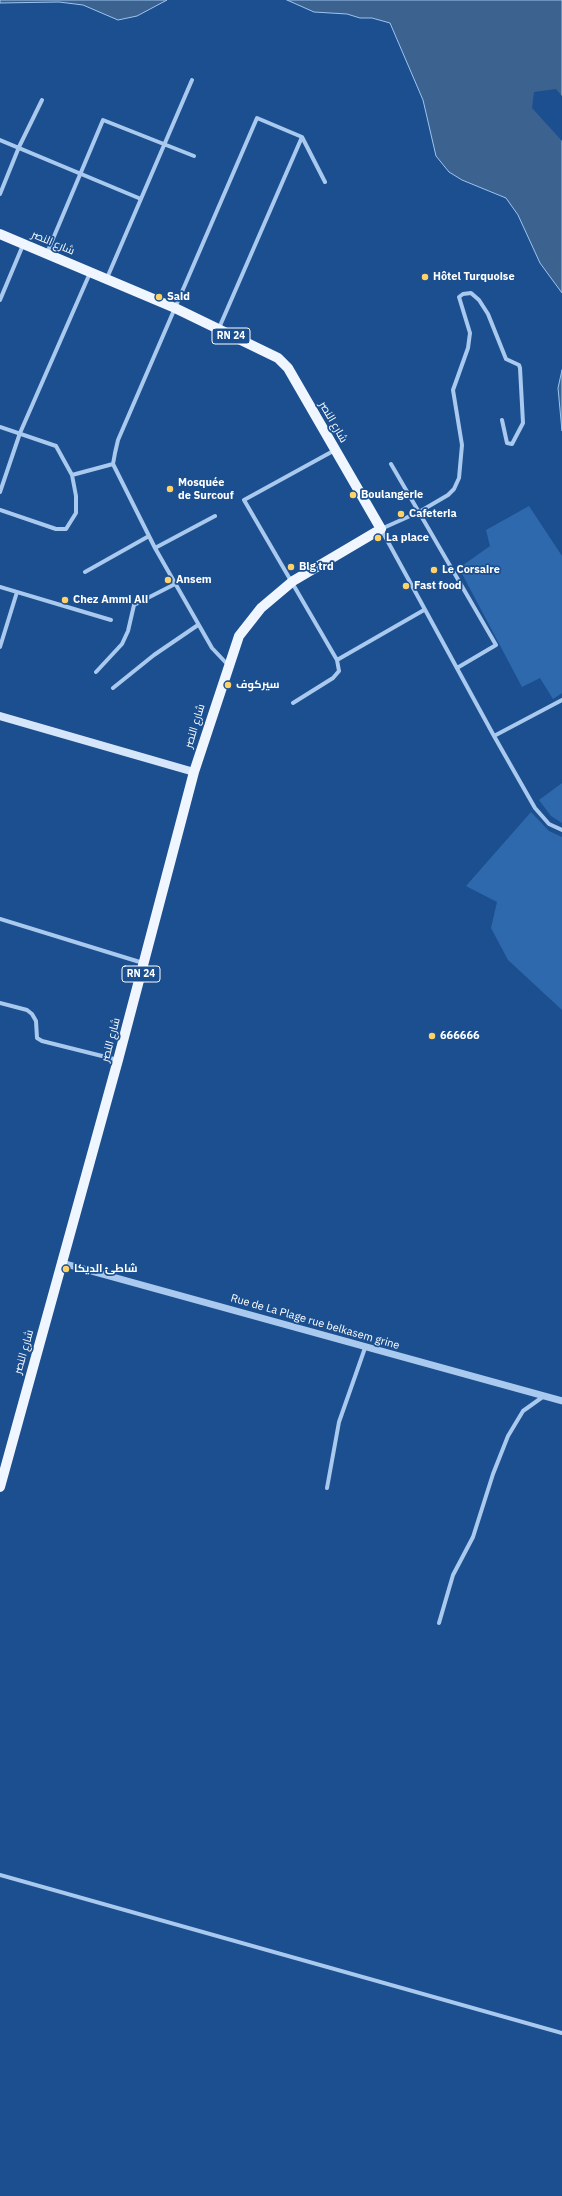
<!DOCTYPE html>
<meta charset="utf-8">
<style>
body{margin:0}
canvas{display:block;background:#1b4f8f}
</style>
<canvas width="562" height="2196"></canvas>
<script>
const ctx = document.querySelector('canvas').getContext('2d');
ctx.lineJoin = 'round';
function fillPath(path, color) { ctx.fillStyle = color; ctx.fill(path, 'evenodd'); }
const poly = rows => new Path2D(rows.map(r => 'M' + r).join(''));
function strokePath(path, color, width, dash) { ctx.strokeStyle = color; ctx.lineWidth = width; ctx.lineCap = dash ? 'butt' : 'round'; ctx.setLineDash(dash || []); ctx.stroke(path); }
function label(font, color, halo, rows, align = 'center') {
  ctx.font = font + ' "IBM Plex Sans",Cairo,sans-serif'; ctx.lineWidth = 3.5; ctx.setLineDash([]); ctx.textBaseline = 'middle'; ctx.strokeStyle = halo; ctx.fillStyle = color; for (const [text, x, y, turn = 0] of rows) {
    ctx.save(); ctx.translate(x, y); ctx.rotate((+turn || 0) * Math.PI / 180); ctx.textAlign = isNaN(turn) ? turn : align; if (halo) ctx.strokeText(text, 0, 0); ctx.fillText(text, 0, 0); ctx.restore();
  }
}
const green = poly([
 [529,506,562,556,562,693,553,699,540,678,522,687,459,568,490,546,486,530],
 [562,783,562,823,551,816,539,800],
 [531,812,549,831,562,837,562,1010,508,960,491,928,497,902,466,886]
]);
const water = poly([
 [0,0,167,0,137,16,118,20,83,5,59,2,0,3,0,0],
 [287,0,562,0,562,293,540,263,518,215,506,198,462,180,449,172,436,156,423,100,390,23,372,18,360,18,347,14,314,12,287,0],
 [562,370,562,431,558,388,562,370]
]);
const pier = poly([
 [556,89,562,96,562,141,532,108,534,92]
]);
const minor = poly([
 [0,140,141,199],
 [0,194,19,147,42,100],
 [47,253,103,120,194,156],
 [107,278,192,80],
 [0,300,23,245],
 [219,328,302,137],
 [502,420,507,443,512,444,523,423,520,368,519,365,506,359,488,314,479,300,471,293,463,294,459,297,470,333,468,348,453,390,462,445,459,478,454,489,448,495,419,512,381,529,494,736,535,808,549,824,562,830],
 [0,427,56,446,72,475,113,464],
 [335,450,244,500,337,660,424,610],
 [391,464,496,645,457,668],
 [0,492,20,433,90,273],
 [0,510,56,529,66,529,76,513,76,496,72,475],
 [155,548,215,516],
 [85,572,149,536],
 [0,587,111,620],
 [0,647,17,592],
 [229,666,212,648,155,548,113,464,115,453,118,440,257,118,302,137,325,182],
 [96,672,122,644,128,631,134,605,175,584],
 [113,688,154,655,198,625],
 [293,703,333,678,339,671,337,660],
 [494,736,562,700],
 [0,919,143,963],
 [0,1003,27,1010,32,1014,36,1021,37,1038,42,1041,118,1060],
 [327,1488,339,1422,365,1348],
 [439,1623,453,1575,473,1537,493,1474,508,1436,523,1411,544,1396],
 [0,1875,562,2033]
]);
const tertiary = poly([
 [62,1263,562,1401]
]);
const secondary = poly([
 [0,716,194,772]
]);
const primary = poly([
 [0,234,175,308,278,358,288,368,381,529,293,581,261,608,239,636,194,772,118,1060,0,1487]
]);
const markers = [
 [425,277,4,"#ffd166"],
 [159,297,4,"#ffd166"],
 [170,489,4,"#ffd166"],
 [353,495,4,"#ffd166"],
 [401,514,4,"#ffd166"],
 [378,538,4,"#ffd166"],
 [291,567,4,"#ffd166"],
 [434,570,4,"#ffd166"],
 [168,580,4,"#ffd166"],
 [406,586,4,"#ffd166"],
 [65,600,4,"#ffd166"],
 [228,685,4,"#ffd166"],
 [432,1036,4,"#ffd166"],
 [66,1269,4,"#ffd166"]
];
const shields = [
 [231,336,38],
 [141,974,38]
];
const shieldNames = [
 ["RN 24",231,336],
 ["RN 24",141,974]
];
const streetNames = [
 ["شارع النصر",53,243,23],
 ["شارع النصر",333,422,60],
 ["شارع النصر",195,726,-73],
 ["شارع النصر",111,1040,-75],
 ["Rue de La Plage rue belkasem grine",315,1322,16],
 ["شارع النصر",24,1352,-74]
];
const poiNames = [
 ["Hôtel Turquoise",433,277],
 ["Said",167,297],
 ["Mosquée",178,483],
 ["de Surcouf",178,496],
 ["Boulangerie",361,495],
 ["Cafeteria",409,514],
 ["La place",386,538],
 ["Blg trd",299,567],
 ["Le Corsaire",442,570],
 ["Ansem",176,580],
 ["Fast food",414,586],
 ["Chez Ammi Ali",73,600],
 ["سيركوف",236,685],
 ["666666",440,1036],
 ["شاطئ الديكا",74,1269]
];
fillPath(green, '#2e69ad');
fillPath(water, '#3c6290');
strokePath(water, '#9cc4f0', 1);
fillPath(pier, '#1b4f8f');
strokePath(minor, '#a9c9ee', 4);
strokePath(tertiary, '#a9c9ee', 7);
strokePath(secondary, '#d6e6fa', 8);
strokePath(primary, '#f0f6ff', 10);
for (const [x, y, r, color] of markers) { const dot = new Path2D(); dot.arc(x, y, r, 0, 2 * Math.PI); ctx.fillStyle = color; ctx.fill(dot); strokePath(dot, '#1b4f8f', 1.5); }
for (const [x, y, w] of shields) { const box = new Path2D(); box.roundRect(x - w / 2, y - 8, w, 16, 3); ctx.fillStyle = '#1b4f8f'; ctx.fill(box); strokePath(box, '#fff', 1); }
label('bold 10px', '#fff', null, shieldNames);
label('11px', '#fff', '#1b4f8f', streetNames);
label('bold 11px', '#fff', '#1b4f8f', poiNames, 'left');
</script>
